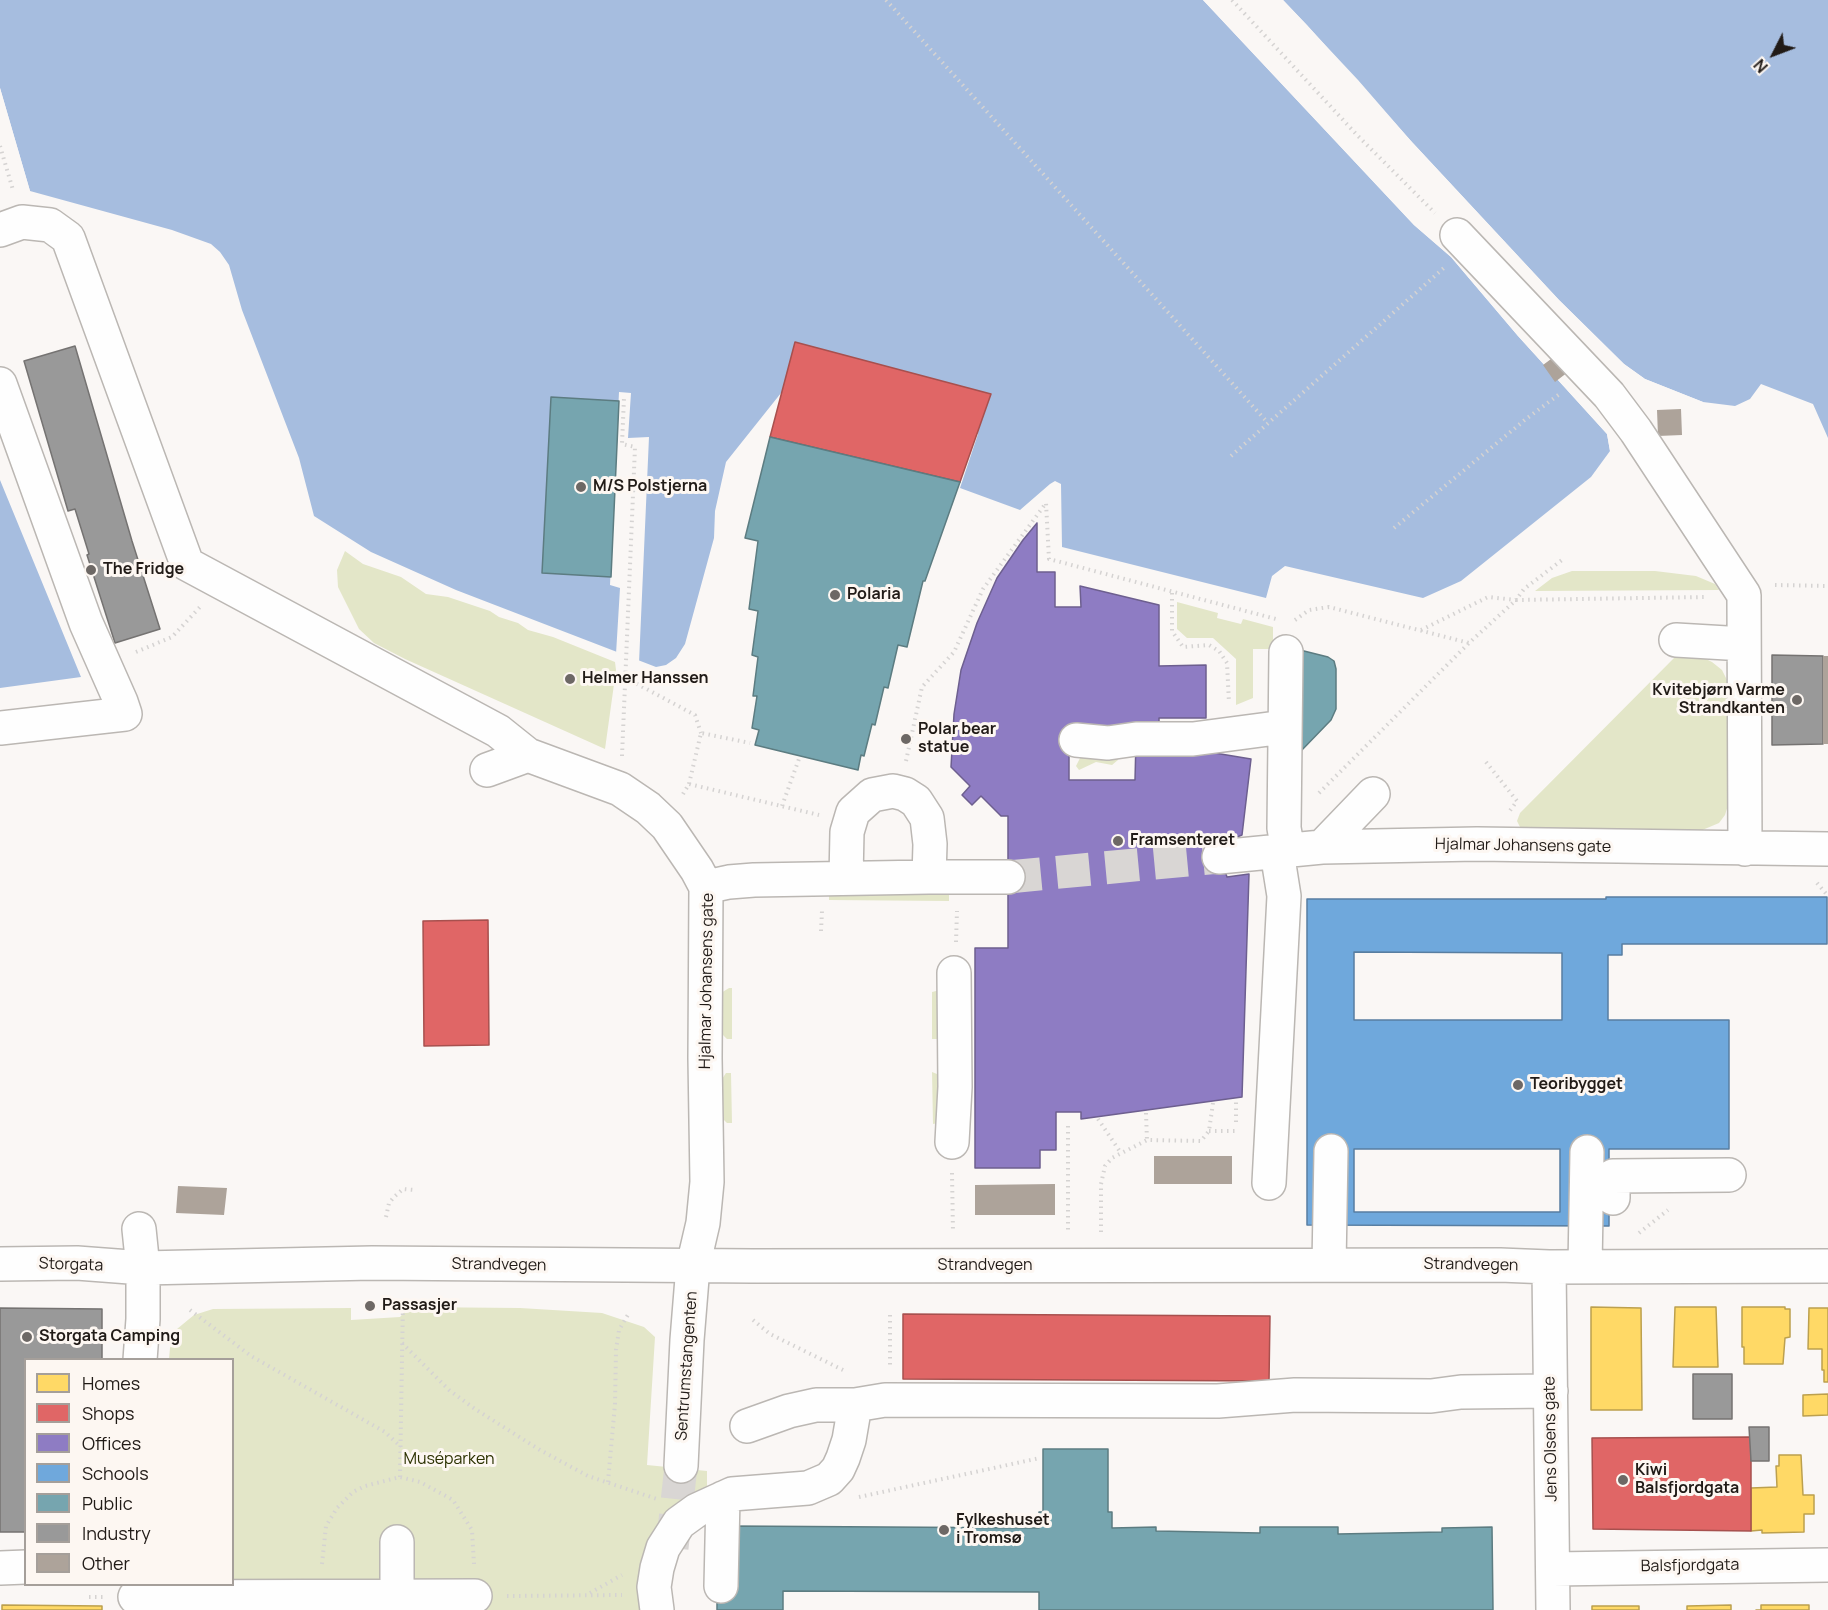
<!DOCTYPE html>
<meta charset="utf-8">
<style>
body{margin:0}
#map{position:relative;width:1828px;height:1610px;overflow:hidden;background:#faf7f5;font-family:Manrope,sans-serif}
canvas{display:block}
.legend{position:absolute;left:24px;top:1358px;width:210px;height:228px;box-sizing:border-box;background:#fdf7f2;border:2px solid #a59f9a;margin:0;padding:8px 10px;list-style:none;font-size:18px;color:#211b17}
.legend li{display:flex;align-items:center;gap:12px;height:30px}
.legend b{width:30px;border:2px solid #a59f9a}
.north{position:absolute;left:1744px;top:24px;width:60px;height:60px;-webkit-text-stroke:4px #fdf7f2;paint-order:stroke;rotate:228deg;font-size:16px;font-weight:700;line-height:24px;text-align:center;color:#211b17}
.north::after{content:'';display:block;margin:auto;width:21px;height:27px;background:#211b17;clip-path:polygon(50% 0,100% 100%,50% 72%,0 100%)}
</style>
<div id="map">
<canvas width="1828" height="1610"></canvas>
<ul class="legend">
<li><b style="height:16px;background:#ffd966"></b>Homes</li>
<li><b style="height:16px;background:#e06666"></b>Shops</li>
<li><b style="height:16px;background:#8e7cc3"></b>Offices</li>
<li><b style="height:16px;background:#6fa8dc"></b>Schools</li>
<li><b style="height:16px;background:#76a5af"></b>Public</li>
<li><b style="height:16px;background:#999"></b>Industry</li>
<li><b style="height:16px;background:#ada39a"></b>Other</li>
</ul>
<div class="north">N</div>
</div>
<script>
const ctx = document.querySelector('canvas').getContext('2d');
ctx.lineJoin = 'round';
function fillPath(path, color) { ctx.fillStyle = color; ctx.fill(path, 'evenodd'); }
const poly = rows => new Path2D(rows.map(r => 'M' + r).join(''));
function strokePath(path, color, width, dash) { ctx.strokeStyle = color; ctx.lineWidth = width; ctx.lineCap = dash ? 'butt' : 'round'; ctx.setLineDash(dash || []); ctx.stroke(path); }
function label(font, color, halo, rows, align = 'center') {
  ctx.font = font + ' Manrope,sans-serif'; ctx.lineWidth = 6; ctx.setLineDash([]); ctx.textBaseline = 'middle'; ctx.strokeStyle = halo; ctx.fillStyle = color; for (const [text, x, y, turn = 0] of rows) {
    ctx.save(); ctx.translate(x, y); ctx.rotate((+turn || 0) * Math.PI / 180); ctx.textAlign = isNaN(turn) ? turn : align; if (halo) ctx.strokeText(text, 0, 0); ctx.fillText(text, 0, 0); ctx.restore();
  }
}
const green = poly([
 [345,551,363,564,401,577,426,594,448,597,490,611,499,617,518,623,528,630,553,637,615,662,616,670,605,749,405,659,374,643,359,629,338,587,337,570],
 [1572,571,1655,571,1696,576,1715,584,1719,590,1535,591,1552,578],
 [1177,602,1218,613,1217,618,1241,624,1243,619,1273,627,1273,649,1253,649,1253,698,1236,705,1236,659,1213,638,1187,638,1177,629],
 [1677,655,1702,657,1712,662,1722,670,1728,682,1729,802,1725,815,1719,823,1700,831,1521,829,1517,821,1520,813],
 [1117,755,1118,760,1112,765,1096,762,1079,770,1076,766,1081,756],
 [829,892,949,892,949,901,829,900],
 [729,988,732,988,732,1039,727,1039,720,1032,721,993],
 [936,991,942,993,938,1039,932,1039,932,992],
 [932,1072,942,1076,939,1123,933,1124],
 [726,1073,731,1073,732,1123,727,1123,720,1116,720,1082],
 [409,1307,520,1308,602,1313,644,1327,655,1337,647,1465,707,1471,707,1490,649,1610,167,1610,232,1584,232,1360,169,1359,170,1348,177,1329,194,1315,213,1309,351,1308,351,1320,400,1317]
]);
const water = poly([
 [0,0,1203,0,1414,225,1451,257,1518,336,1607,434,1610,451,1591,477,1461,581,1423,598,1285,566,1272,576,1266,598,1062,547,1061,484,1055,481,1050,484,1020,510,960,488,978,434,975,432,785,388,726,462,715,511,714,538,685,644,676,658,666,665,656,667,456,590,371,552,314,516,299,458,242,310,229,265,220,252,211,244,172,230,30,191,0,88],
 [1283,0,1828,0,1828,438,1813,404,1761,384,1750,399,1735,406,1703,402,1645,379,1624,364,1559,300,1411,141,1358,80],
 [0,480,81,677,0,688]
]);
const pier = poly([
 [1203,0,1208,0,1416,223,1453,256,1520,334,1609,432,1613,449,1610,451,1607,434,1518,336,1451,257,1414,225],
 [1280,0,1283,0,1307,25,1411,141,1559,300,1624,364,1645,379,1703,402,1700,404,1643,382,1622,366,1557,302,1408,143],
 [0,88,30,191,27,193,0,99],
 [619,392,631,393,628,438,649,437,639,663,616,654,620,588,610,585]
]);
const homes = poly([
 [1591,1307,1641,1308,1642,1410,1591,1410,1591,1307],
 [1675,1307,1716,1307,1718,1367,1673,1367,1675,1307],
 [1742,1307,1785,1307,1785,1309,1790,1309,1790,1337,1785,1338,1783,1364,1744,1364,1744,1347,1742,1347,1742,1307],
 [1809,1308,1828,1308,1828,1382,1824,1382,1824,1370,1822,1370,1822,1349,1808,1349,1809,1308],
 [1828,1394,1828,1415,1803,1416,1803,1395,1828,1394],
 [1779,1455,1801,1455,1803,1495,1814,1495,1814,1514,1804,1514,1804,1532,1762,1533,1762,1530,1751,1531,1751,1488,1777,1487,1776,1466,1779,1466,1779,1455],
 [2,1605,102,1606,102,1610,2,1610,2,1605],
 [1731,1605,1731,1610,1687,1610,1687,1606,1731,1605],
 [1761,1605,1809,1605,1809,1610,1756,1610,1761,1610,1761,1605],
 [1592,1606,1639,1606,1639,1610,1592,1610,1592,1606]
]);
const shops = poly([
 [795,342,991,394,960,482,770,437,795,342],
 [488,920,489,1045,424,1046,423,921,488,920],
 [903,1314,1270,1316,1269,1381,903,1379,903,1314],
 [1751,1437,1751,1531,1593,1529,1592,1438,1751,1437]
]);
const offices = poly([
 [1037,523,1037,572,1055,572,1055,607,1081,607,1080,586,1159,605,1159,666,1206,665,1206,718,1159,718,1159,731,1069,729,1069,780,1135,780,1136,740,1251,759,1242,835,1216,846,1227,877,1249,874,1242,1097,1081,1119,1081,1112,1056,1112,1056,1150,1040,1150,1040,1168,975,1168,975,948,1008,948,1008,816,1001,816,981,796,972,805,962,795,970,786,951,767,954,714,961,670,977,623,997,578,1023,540,1037,523]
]);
const schools = poly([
 [1606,897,1827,897,1827,944,1622,944,1622,955,1608,955,1608,1020,1729,1020,1729,1149,1609,1149,1609,1226,1307,1225,1307,899,1606,899,1606,897],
 [1354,952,1562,953,1562,1020,1354,1020,1354,952],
 [1354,1149,1560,1149,1560,1212,1354,1212,1354,1149]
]);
const public = poly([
 [551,397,619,401,611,577,542,573,551,397],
 [770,437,960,482,925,581,923,581,907,647,898,645,888,688,884,687,875,725,872,724,864,756,861,755,858,770,755,745,759,730,752,728,757,696,753,696,758,657,752,655,758,611,749,609,758,541,745,538,770,437],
 [1300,650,1328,657,1334,661,1336,669,1336,709,1331,720,1300,752,1300,650],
 [1043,1449,1108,1449,1108,1512,1112,1512,1112,1528,1156,1527,1156,1531,1260,1533,1260,1527,1338,1527,1338,1534,1442,1532,1442,1528,1492,1527,1493,1610,1039,1610,1039,1592,783,1591,783,1610,717,1610,717,1588,731,1526,1039,1528,1039,1512,1043,1512,1043,1449]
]);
const industry = poly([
 [75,346,132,541,160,629,115,643,87,555,89,554,75,509,68,511,24,361,75,346],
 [1772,655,1823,656,1823,744,1772,745,1772,655],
 [0,1308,102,1309,102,1360,26,1360,26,1532,0,1532,0,1308],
 [1693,1374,1732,1374,1732,1419,1693,1419,1693,1374],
 [1749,1427,1769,1427,1769,1461,1751,1461,1749,1427]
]);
const building = poly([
 [1555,356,1568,372,1555,382,1543,365],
 [1681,409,1682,435,1658,436,1657,410],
 [1823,656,1828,656,1828,744,1823,744],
 [1154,1156,1232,1156,1232,1184,1154,1184],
 [1055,1184,1055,1215,975,1215,975,1185],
 [178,1186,227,1188,224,1215,176,1213]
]);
const minorTunnel = poly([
 [1008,877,1219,857]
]);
const majorTunnel = poly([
 [672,1548,681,1466]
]);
const path = poly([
 [886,0,1268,423],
 [1232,0,1357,135,1435,213],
 [0,146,13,190],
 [1231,456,1445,267],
 [1394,528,1526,419,1561,393],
 [1775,585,1828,586],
 [1172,593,1172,631,1183,647,1209,645,1219,651,1227,663,1229,703],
 [1295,620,1309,610,1329,607,1469,643],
 [1421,630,1488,597,1516,600,1524,589,1562,560],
 [136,652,172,637,200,607],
 [626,678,695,715,701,733],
 [622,756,635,447,622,444,624,398],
 [906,761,922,687,954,652,983,589,1046,503,1049,559,1276,619],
 [1486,762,1517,801,1509,812],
 [689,784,701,733,750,743],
 [1319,793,1469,643,1516,600,1707,597],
 [683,794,689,784,819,815],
 [782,806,800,756],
 [1817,883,1828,896],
 [821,931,822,911],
 [956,942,957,911],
 [1146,1113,1147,1140],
 [1098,1119,1121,1153],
 [1236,1122,1236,1099],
 [1068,1126,1068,1233],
 [1209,1131,1236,1131],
 [952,1173,953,1232],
 [386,1217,389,1203,394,1197,403,1189,415,1190],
 [1101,1232,1101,1184,1105,1166,1112,1158,1147,1140,1201,1141,1209,1131,1213,1103],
 [1639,1233,1668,1210],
 [190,1310,251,1356,385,1432,401,1447],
 [890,1315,890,1368],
 [753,1320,770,1334,843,1370],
 [402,1343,449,1390,475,1409,540,1450,588,1476,657,1499],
 [400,1477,403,1301],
 [608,1482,615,1404,616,1350,619,1330,629,1313],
 [859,1497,1040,1458],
 [322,1564,326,1526,337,1508,353,1492,365,1486,400,1477,420,1482,453,1500,472,1530,474,1564],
 [590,1593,622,1575],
 [507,1596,622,1595],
 [89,1597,103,1597]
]);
const minor = poly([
 [0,230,22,222,50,225,68,238,187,564,498,731,528,755],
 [1457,235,1609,395,1636,431,1744,595,1745,849],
 [0,384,86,623,121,702,125,714,0,728],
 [1676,640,1744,644],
 [1286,652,1284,828,1288,851],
 [1076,740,1108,743,1136,739,1193,739,1284,727],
 [487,770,528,755,620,789,648,808,667,826,697,870,706,887,705,1058,707,1182,703,1223,693,1266],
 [1322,847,1373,794],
 [1219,857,1322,847,1477,844,1828,849],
 [846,878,847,832,853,812,872,795,893,791,905,794,916,801,927,818,930,844,929,877],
 [706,887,729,882,754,880,929,877,1008,877],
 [952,1142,955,1087,954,973],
 [1269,1183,1284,896,1277,852],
 [1613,1198,1613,1176,1729,1175],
 [139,1229,143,1268,143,1319,140,1360],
 [0,1264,77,1263,143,1268,372,1263,753,1266,1500,1265,1549,1267,1828,1266],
 [1329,1265,1331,1151],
 [1549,1267,1553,1610],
 [1585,1267,1587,1152],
 [747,1426,789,1411,816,1405,855,1405,885,1400,1218,1401,1295,1395,1431,1396,1461,1392,1551,1391],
 [0,1568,26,1567],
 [1553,1569,1828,1565],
 [721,1586,723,1498],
 [397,1596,397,1542],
 [135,1597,475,1596],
 [657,1610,654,1587,657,1568,663,1548,679,1523,697,1510,732,1494,808,1488,829,1479,838,1469,843,1458,849,1440,855,1405]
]);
const major = poly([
 [681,1466,687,1340,693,1266]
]);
const markers = [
 [581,487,6,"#6d6865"],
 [91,570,6,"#6d6865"],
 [835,595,6,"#6d6865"],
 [570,679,6,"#6d6865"],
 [1797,700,6,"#6d6865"],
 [906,739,6,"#6d6865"],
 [1118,841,6,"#6d6865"],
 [1518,1085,6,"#6d6865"],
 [370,1306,6,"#6d6865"],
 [27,1337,6,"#6d6865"],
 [1623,1480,6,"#6d6865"],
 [944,1530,6,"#6d6865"]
];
const poiNames = [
 ["M/S Polstjerna",593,487],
 ["The Fridge",103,570],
 ["Polaria",847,595],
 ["Helmer Hanssen",582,679],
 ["Kvitebjørn Varme",1785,691,"right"],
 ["Strandkanten",1785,709,"right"],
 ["Polar bear",918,730],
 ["statue",918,748],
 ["Framsenteret",1130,841],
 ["Teoribygget",1530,1085],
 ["Passasjer",382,1306],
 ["Storgata Camping",39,1337],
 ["Kiwi",1635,1471],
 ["Balsfjordgata",1635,1489],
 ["Fylkeshuset",956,1521],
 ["i Tromsø",956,1539]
];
const streetNames = [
 ["Hjalmar Johansens gate",1523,846,1],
 ["Hjalmar Johansens gate",707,981,-89],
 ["Storgata",71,1265,2],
 ["Strandvegen",499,1265,1],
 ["Strandvegen",1471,1265,1],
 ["Strandvegen",985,1266],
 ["Sentrumstangenten",687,1366,-86],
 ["Jens Olsens gate",1551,1439,-91],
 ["Balsfjordgata",1690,1566,-1]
];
const parkNames = [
 ["Muséparken",449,1460]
];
fillPath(green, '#e3e6c8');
fillPath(water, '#a6bddf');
fillPath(pier, '#faf7f5');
fillPath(homes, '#ffd966');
strokePath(homes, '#bca04e', 1.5);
fillPath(shops, '#e06666');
strokePath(shops, '#a7504e', 1.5);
fillPath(offices, '#8e7cc3');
strokePath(offices, '#6d5f8f', 1.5);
fillPath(schools, '#6fa8dc');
strokePath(schools, '#587ea1', 1.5);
fillPath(public, '#76a5af');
strokePath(public, '#5c7c81', 1.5);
fillPath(industry, '#999');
strokePath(industry, '#757372', 1.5);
fillPath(building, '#ada39a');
strokePath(minorTunnel, '#d9d6d4', 33, [33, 16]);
strokePath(majorTunnel, '#d9d6d4', 33, [33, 16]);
strokePath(minor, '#bbb7b3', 36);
strokePath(major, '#bbb7b3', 36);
strokePath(path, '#d5d3d2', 4, [1.5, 4.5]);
strokePath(minor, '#fefefe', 33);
strokePath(major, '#fefefe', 33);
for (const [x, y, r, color] of markers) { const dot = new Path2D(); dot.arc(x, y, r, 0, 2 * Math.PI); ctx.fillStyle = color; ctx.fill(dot); strokePath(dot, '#fdf7f2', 2); }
label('bold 16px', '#211b17', '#fdf7f2', poiNames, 'left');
label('16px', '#211b17', '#fdf7f2', streetNames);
label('16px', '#2b3100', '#fdf7f2', parkNames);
</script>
